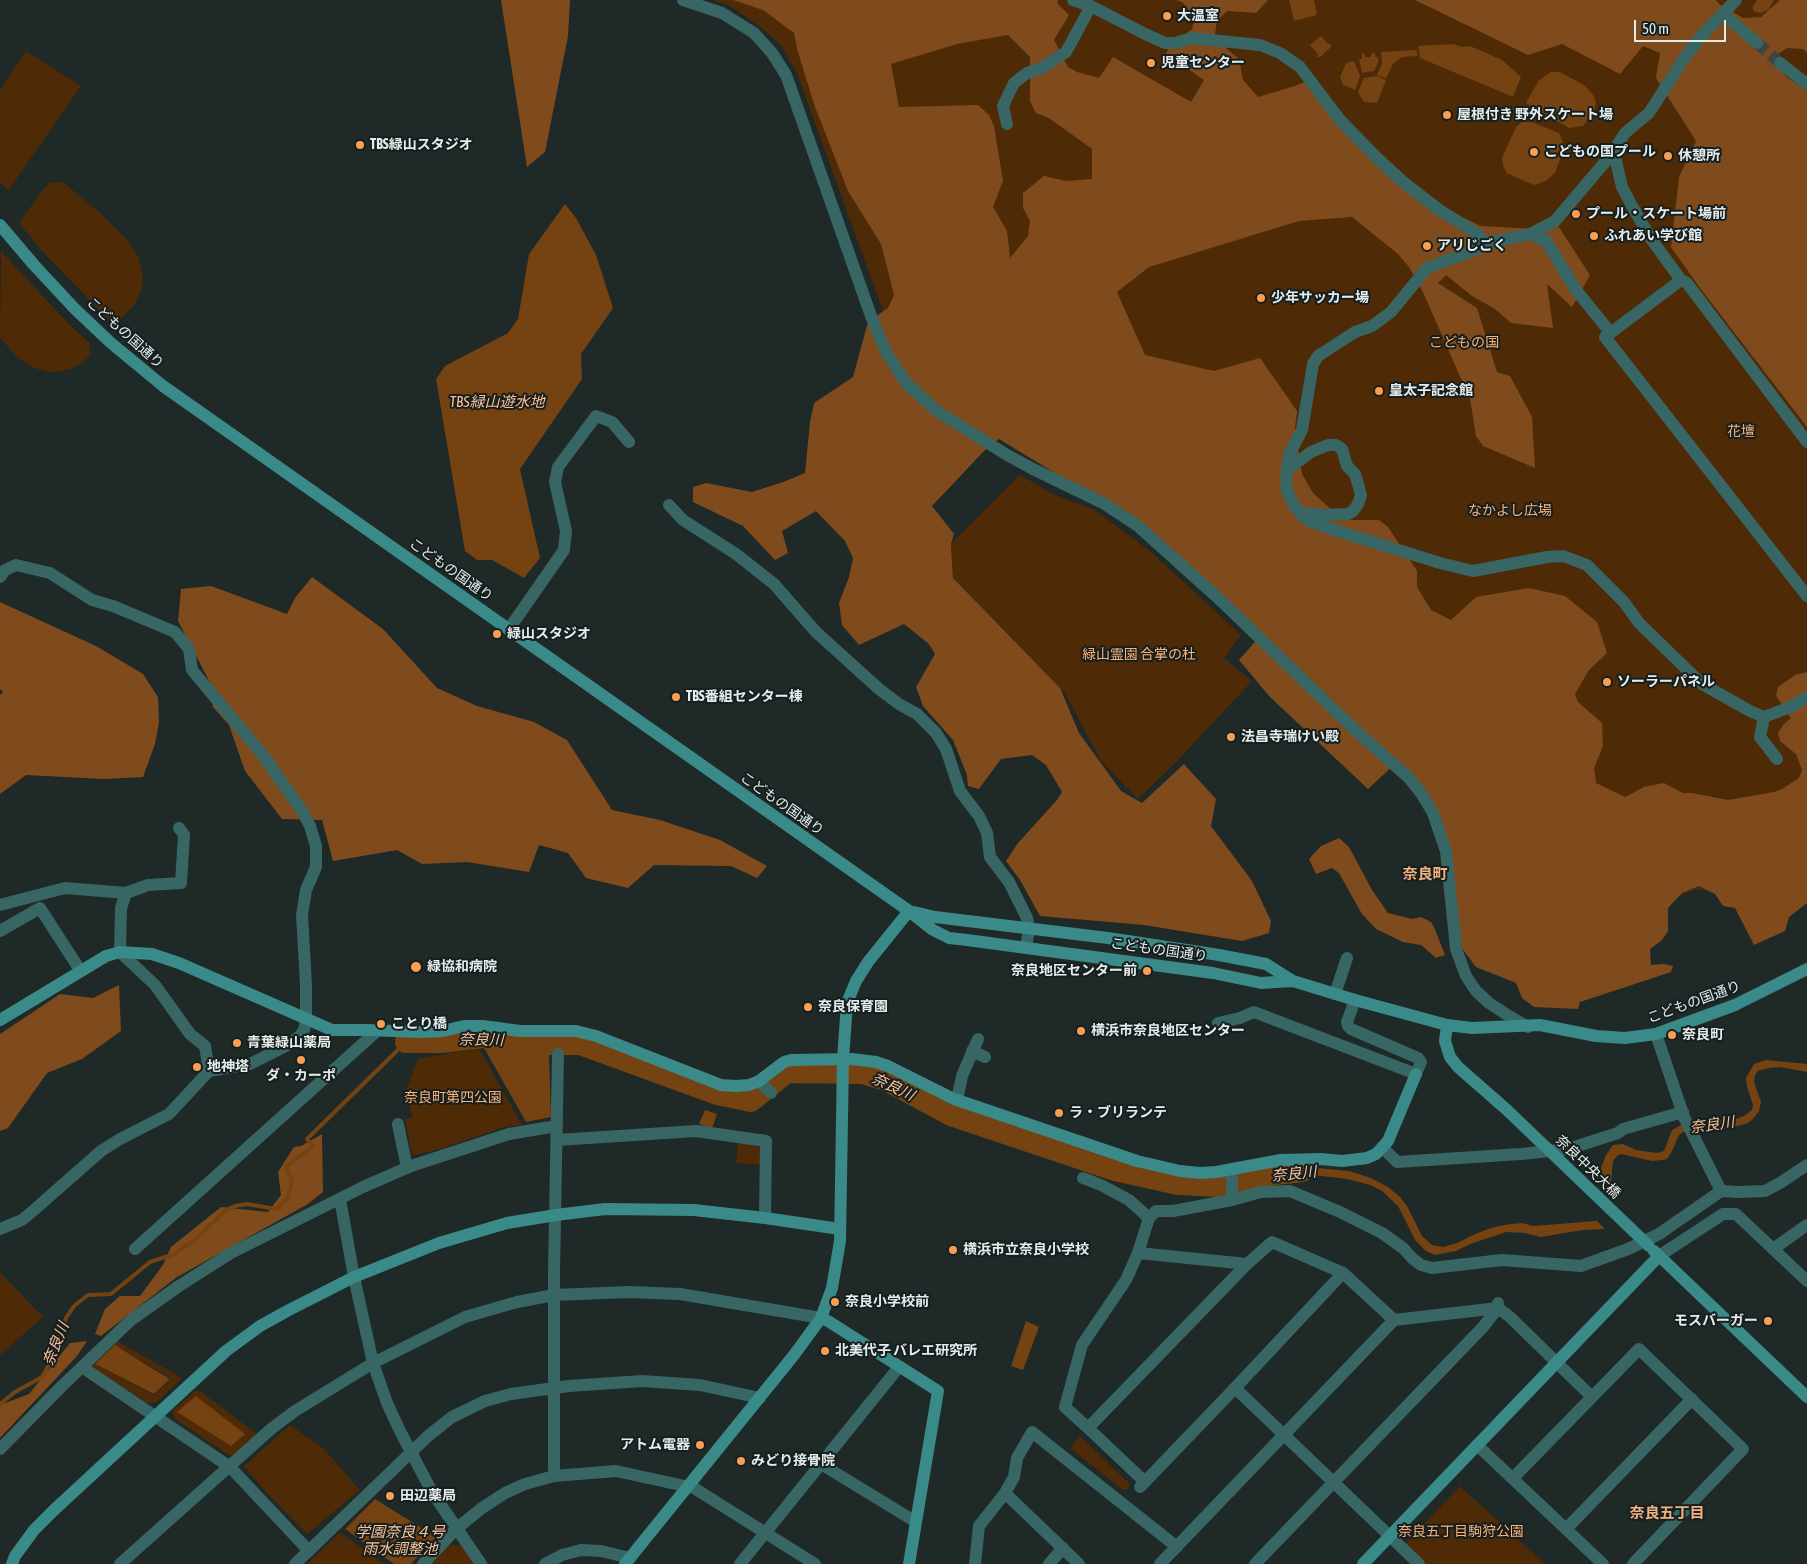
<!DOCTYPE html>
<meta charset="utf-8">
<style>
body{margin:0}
#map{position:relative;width:1807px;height:1564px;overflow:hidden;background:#1f2928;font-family:"Asap Condensed",sans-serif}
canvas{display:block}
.scale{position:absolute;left:1634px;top:20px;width:92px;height:22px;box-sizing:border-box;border:2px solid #e5eceb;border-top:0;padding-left:6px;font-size:15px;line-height:18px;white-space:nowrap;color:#e5eceb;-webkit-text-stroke:4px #161f1f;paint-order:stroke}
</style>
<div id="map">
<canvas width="1807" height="1564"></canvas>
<div class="scale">50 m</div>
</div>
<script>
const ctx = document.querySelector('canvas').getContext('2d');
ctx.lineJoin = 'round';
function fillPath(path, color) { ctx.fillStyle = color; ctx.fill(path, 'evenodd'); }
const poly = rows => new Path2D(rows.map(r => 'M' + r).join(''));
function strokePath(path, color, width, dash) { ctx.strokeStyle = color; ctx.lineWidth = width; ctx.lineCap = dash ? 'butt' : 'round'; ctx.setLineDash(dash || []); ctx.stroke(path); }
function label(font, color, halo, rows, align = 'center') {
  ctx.font = font + ' "Asap Condensed","Noto Sans JP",sans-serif'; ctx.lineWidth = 4; ctx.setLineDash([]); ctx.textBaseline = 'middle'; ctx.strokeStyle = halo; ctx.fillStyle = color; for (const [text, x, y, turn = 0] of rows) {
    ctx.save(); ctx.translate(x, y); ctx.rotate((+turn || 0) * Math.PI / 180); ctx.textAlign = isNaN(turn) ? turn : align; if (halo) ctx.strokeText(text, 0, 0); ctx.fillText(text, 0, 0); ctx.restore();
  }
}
const green = poly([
 [713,0,1807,0,1807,888,1732,894,1695,889,1676,898,1635,947,1576,958,1472,962,1460,914,1418,773,884,314,797,73,781,45,759,26,730,6],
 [26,51,81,86,8,191,0,182,0,90],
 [58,182,64,183,99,212,128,241,139,258,143,279,141,291,135,304,121,319,109,320,42,251,19,223,44,188,50,183],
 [1,251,66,321,89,343,90,356,80,364,71,369,60,371,49,372,34,368,18,358,0,338],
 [1020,475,1055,495,1095,510,1151,552,1241,635,1224,658,1252,681,1179,759,1138,799,1101,761,1066,695,953,578,951,544],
 [479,1048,522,1125,505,1127,443,1148,412,1156,405,1119,412,1118,407,1088,418,1059],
 [738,1142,755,1144,761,1150,760,1165,736,1163],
 [0,1272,43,1317,0,1355],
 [117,1341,182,1378,157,1402,147,1403,92,1367,92,1363],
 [115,1346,171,1378,171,1379,154,1395,95,1364],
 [195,1391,200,1391,257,1434,235,1455,229,1455,175,1419,172,1411],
 [290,1425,325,1450,360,1490,307,1534,265,1491,244,1466],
 [1080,1436,1130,1484,1127,1490,1123,1490,1070,1448],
 [1460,1486,1545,1564,1426,1564,1405,1544],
 [340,1532,384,1564,307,1564],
 [449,1545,462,1545,474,1564,431,1564]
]);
const forest = poly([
 [501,0,570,0,568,36,545,152,527,167],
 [733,0,1058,0,1057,3,1069,15,1054,40,1068,67,1077,72,1099,78,1113,57,1191,102,1204,80,1166,54,1169,47,1192,29,1195,17,1182,2,1176,0,1268,0,1256,13,1227,11,1217,21,1215,34,1227,49,1239,59,1243,80,1258,97,1295,86,1312,79,1365,141,1441,207,1481,226,1533,229,1555,221,1590,275,1572,307,1547,284,1553,328,1511,323,1495,309,1472,296,1446,275,1438,283,1477,308,1497,372,1510,376,1532,417,1535,468,1483,446,1476,436,1470,399,1423,292,1409,267,1398,254,1352,217,1299,221,1149,267,1117,292,1145,355,1214,371,1260,358,1297,411,1295,428,1302,474,1313,493,1343,520,1379,520,1388,527,1417,571,1417,587,1431,610,1451,620,1476,597,1529,588,1565,596,1597,622,1607,653,1589,670,1575,694,1578,702,1602,723,1603,746,1594,768,1596,783,1625,797,1644,787,1664,783,1683,793,1692,793,1728,800,1774,792,1782,789,1799,778,1802,770,1796,754,1780,741,1778,733,1784,724,1791,718,1776,696,1778,687,1795,675,1807,672,1807,903,1789,917,1785,931,1754,945,1735,908,1723,906,1715,894,1699,886,1682,893,1668,908,1668,931,1662,940,1650,949,1651,965,1664,964,1673,966,1671,972,1580,1002,1578,1009,1534,1007,1522,998,1516,983,1476,967,1460,946,1435,811,1397,762,1368,789,1270,697,1239,660,1261,635,1236,609,1086,492,999,439,985,450,932,506,954,534,951,544,953,578,1060,688,1079,733,1121,791,1142,803,1184,764,1216,799,1211,826,1252,881,1271,921,1269,933,1242,941,1144,925,1040,916,1020,880,1006,861,1018,843,1057,800,1062,792,1046,765,1032,755,1001,759,979,789,968,786,967,775,953,740,923,706,916,687,935,654,929,644,904,624,859,645,842,625,839,603,849,577,853,558,845,541,816,511,782,531,788,553,775,560,743,526,693,502,693,487,706,483,752,492,786,481,805,473,810,422,814,403,853,377,868,322,888,308,894,295,881,244,848,191,815,107,798,52,794,33,763,10],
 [1008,35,1030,57,1030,101,1036,113,1049,118,1092,149,1092,179,1066,181,1044,176,1023,193,1023,208,1030,221,1028,236,1010,258,1007,231,993,207,1003,181,994,126,989,115,978,105,899,107,891,64,957,44],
 [1415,0,1716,0,1719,4,1743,18,1761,17,1780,0,1807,0,1807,53,1803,49,1787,48,1778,54,1774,64,1787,77,1807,91,1807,427,1700,288,1671,247,1679,177,1696,141,1656,78,1660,53,1643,46,1620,74,1562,44,1528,55],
 [312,577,383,629,437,688,477,706,534,722,567,740,612,810,660,820,720,840,767,866,757,878,731,866,654,865,628,888,586,878,568,853,539,845,529,872,467,862,422,864,397,850,333,861,322,820,282,819,245,771,229,725,212,706,217,696,178,621,181,589,211,586,287,614,295,598],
 [0,602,96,646,143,674,158,697,159,722,155,744,143,777,104,779,26,775,0,794,0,695,3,692,0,689],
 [1339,838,1349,847,1372,890,1388,913,1412,919,1421,917,1431,922,1434,927,1445,955,1436,958,1421,945,1403,942,1376,929,1362,914,1339,873,1332,868,1316,874,1309,859,1321,846],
 [119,985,121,1031,82,1059,47,1073,8,1128,0,1131,0,1034,60,994,93,998],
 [322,1134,323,1192,308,1204,177,1277,101,1336,95,1334,105,1309,120,1296,140,1296,163,1265,171,1247,221,1207,268,1212,281,1195,278,1172,294,1147,301,1146],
 [87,1341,77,1356,0,1438,0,1405,29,1394,70,1343]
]);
const water = poly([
 [1289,0,1314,0,1317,15,1294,21],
 [1757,0,1774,0,1769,9,1761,13,1756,12,1753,10,1753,6],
 [1321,36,1328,44,1331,44,1331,47,1320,57,1317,57,1318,54,1310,45],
 [1453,44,1462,47,1470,46,1502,60,1521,77,1513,97,1420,58,1418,46],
 [1417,50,1417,56,1402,57,1393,64,1386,78,1377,75,1382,63,1381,52],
 [1364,53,1365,57,1371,57,1372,53,1375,53,1375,57,1378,57,1378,63,1374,71,1362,73,1359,59,1362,59,1362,54],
 [1354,61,1360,76,1355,90,1343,85,1340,77,1346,63],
 [1551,72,1560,72,1584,85,1594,96,1596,103,1594,111,1583,126,1569,128,1526,103,1539,80],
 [1377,76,1386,80,1377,103,1364,102,1358,92,1364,78],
 [1522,122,1532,122,1559,133,1565,146,1555,173,1546,181,1535,185,1524,181,1507,173,1503,166,1502,158,1516,127],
 [565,204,576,218,596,255,613,308,581,354,582,379,520,469,540,558,524,578,492,560,477,560,465,551,436,379,445,366,508,333,518,319,529,254],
 [483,1046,549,1054,551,1117,526,1122],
 [1766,1060,1807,1064,1807,1072,1780,1067,1768,1068,1758,1071,1755,1075,1754,1082,1761,1102,1759,1111,1753,1119,1748,1123,1728,1129,1698,1127,1683,1132,1679,1135,1671,1153,1667,1159,1663,1160,1652,1161,1621,1154,1618,1155,1613,1161,1606,1229,1583,1230,1541,1237,1524,1233,1506,1232,1470,1244,1456,1251,1435,1255,1426,1251,1415,1240,1398,1206,1382,1191,1370,1185,1347,1179,1305,1174,1271,1178,1272,1171,1307,1167,1349,1171,1371,1178,1388,1187,1400,1197,1407,1206,1422,1236,1432,1245,1443,1247,1457,1243,1475,1234,1494,1227,1511,1224,1522,1223,1533,1226,1596,1221,1601,1168,1606,1155,1613,1145,1623,1144,1636,1150,1657,1153,1664,1151,1672,1130,1683,1124,1701,1119,1730,1121,1744,1116,1752,1110,1753,1105,1747,1087,1746,1078,1754,1064],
 [705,1110,717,1114,712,1129,699,1124],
 [1026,1321,1039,1327,1023,1370,1011,1366],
 [115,1345,145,1364,170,1379,154,1394,95,1364],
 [196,1396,245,1434,231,1446,177,1412],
 [375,1499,436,1537,411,1564,394,1564,345,1529]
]);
const pier = poly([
 [1598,1172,1613,1186,1609,1227,1607,1231,1594,1218]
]);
const stream = poly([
 [0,1404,15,1392,42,1377,51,1361,66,1318,74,1306,88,1295,111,1294,150,1262,174,1254,195,1240,226,1210,235,1206,247,1204,276,1209,288,1198,292,1180,286,1167,313,1146,307,1139,406,1042]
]);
const river = poly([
 [406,1042,442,1042,482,1037,539,1044,580,1044,717,1094,751,1101,787,1072,863,1073,886,1080,951,1115,1115,1170,1178,1184,1218,1186,1276,1174,1302,1171]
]);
const streetTunnel = poly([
 [1757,43,1780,63]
]);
const street = poly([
 [683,0,722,13,754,33,772,53,786,75,871,316,886,352,907,384,937,411,1007,455,1033,469,1103,503,1138,526,1218,598,1356,731,1409,778,1421,793,1433,813,1446,851,1456,949,1466,976,1476,991,1489,1003,1509,1016,1528,1027],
 [1073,0,1091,6],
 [1729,8,1723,14,1757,43],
 [1780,63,1807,84],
 [1007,124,1003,106,1014,83,1027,73,1042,68,1066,52,1091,6,1145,34,1165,43,1175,43,1192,38,1260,45,1280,53,1300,67,1340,120,1375,156,1402,181,1438,209,1476,233,1486,243,1530,234,1555,221,1611,155,1625,133,1649,113,1685,57,1702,35,1736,0],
 [1611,155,1616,161,1622,187,1632,206,1651,239,1681,280],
 [1530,234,1546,241,1576,290,1610,332],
 [1486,243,1475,250,1427,268,1391,312,1372,326,1355,332,1318,356,1313,364,1302,430,1289,455,1286,477,1287,491,1295,507,1307,520,1328,528,1440,563,1473,571,1547,557,1563,556,1587,565,1624,602,1639,623,1702,684,1750,711,1764,717,1793,706,1807,697],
 [1807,442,1687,283,1681,280,1605,337,1807,596],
 [1287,470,1311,452,1328,445,1336,445,1342,449,1347,466,1355,474,1358,484,1361,495,1358,504,1353,511,1348,514,1322,515,1309,513,1301,515],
 [669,505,683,520,736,554,774,584,816,632,879,689,899,704,917,714,936,733,946,749,960,791,979,816,987,833,990,857,1009,882,1027,918,1029,929,1026,947],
 [0,577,5,570,16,565,50,573,92,600,113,606,175,632,189,649,192,670,262,754,302,811,310,826,316,846,316,867,306,890,302,915,306,985,306,1020,304,1030,299,1037,286,1046,250,1064,209,1071,169,1114,120,1139,101,1151,34,1210,22,1220,0,1229],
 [509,629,564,550,566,531,555,482,558,467,596,416,612,422,629,442],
 [1764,717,1760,737,1777,759],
 [126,893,121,908,120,952,155,985,190,1034,205,1046,209,1071],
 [0,905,65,888,126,893,148,885,181,883,184,835,179,828],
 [0,931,40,908,80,970],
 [1335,994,1347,958],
 [1218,1023,1240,1018,1254,1012,1416,1074,1421,1062,1418,1058,1351,1029,1348,1026,1347,1022,1355,1000],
 [1656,1034,1684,1117,1721,1191],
 [972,1051,985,1057],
 [759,1081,771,1093],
 [957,1100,962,1076,978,1039],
 [398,1124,407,1168],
 [557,1140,696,1131,766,1141,765,1218],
 [1383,1148,1397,1162,1521,1154,1568,1149,1618,1133,1623,1129,1683,1112],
 [1083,1178,1101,1185,1129,1200,1149,1218,1156,1211,1173,1211,1232,1200,1261,1192,1290,1191,1340,1212,1382,1233,1403,1248,1413,1259,1421,1265,1432,1268,1502,1260,1581,1266,1628,1249,1659,1234,1721,1191,1738,1192,1765,1191,1780,1183,1807,1165],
 [340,1199,354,1277,373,1363,387,1403,400,1431,432,1492,481,1564],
 [1232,1200,1232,1177],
 [1149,1218,1138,1253,1126,1280,1082,1345,1065,1407,1088,1428,1247,1264,1272,1242,1343,1273,1394,1320,1498,1308,1510,1317,1592,1397],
 [135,1249,378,1030],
 [1773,1249,1807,1225],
 [1138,1253,1247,1264],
 [1659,1256,1723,1214,1736,1214,1807,1281],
 [82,1367,230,1467,309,1551],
 [1235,1388,1419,1564],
 [1088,1428,1144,1481],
 [1477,1445,1603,1564],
 [0,1449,62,1386,131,1320,179,1286,231,1253,363,1187,411,1166,509,1134,557,1126],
 [821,1464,916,1522],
 [554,1476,554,1272,558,1054],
 [1513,1478,1639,1349,1743,1449,1633,1564],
 [1140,1487,1235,1388,1343,1273],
 [1005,1493,1079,1564],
 [1566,1529,1692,1399],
 [120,1564,271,1429,295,1411,373,1363,465,1317,517,1302,554,1295,629,1292,680,1294,821,1318],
 [295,1564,428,1436,452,1417,485,1401,511,1394,569,1386,642,1381,700,1385,760,1398],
 [423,1564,456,1529,482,1508,505,1493,525,1484,554,1476,616,1471,694,1488,815,1564],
 [545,1564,562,1555,581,1550,601,1551,630,1558],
 [740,1564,899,1367],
 [975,1564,979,1526,1005,1493,1014,1477,1017,1458,1032,1432,1177,1547],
 [1049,1564,1063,1548],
 [1160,1564,1394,1320],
 [1255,1564,1483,1327,1498,1308,1498,1303]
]);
const secondary = poly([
 [0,225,34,265,75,309,111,343,163,386,909,911,933,930,949,938,967,940,1213,973,1261,983,1293,981],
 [914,912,935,917,1108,938,1219,955,1266,964,1293,981,1355,1000,1447,1025,1472,1028,1540,1025,1596,1036,1625,1038,1656,1034,1735,1005,1807,969],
 [0,1020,106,956,120,952,152,954,179,963,332,1030,365,1030,423,1032,443,1031,464,1026,483,1026,520,1031,576,1031,596,1036,721,1085,736,1086,749,1085,759,1081,784,1062,791,1060,852,1059,876,1062,888,1066,954,1099,1137,1161,1180,1171,1200,1173,1216,1172,1281,1160,1321,1159,1342,1161,1367,1158,1376,1154,1388,1141,1416,1074],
 [1447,1025,1445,1041,1450,1057,1458,1067,1507,1110],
 [1654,1251,1807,1397],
 [821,1318,828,1321,938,1391,909,1564],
 [12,1564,15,1556,34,1530,54,1510,226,1351,260,1326,289,1310,354,1277,439,1243,507,1223,556,1215,605,1209,694,1210,765,1218,840,1229],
 [625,1564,794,1355,821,1318,832,1288,840,1241,843,1059,847,1003,856,981,868,962,909,911],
 [1363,1564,1659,1256]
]);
const secondaryBridge = poly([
 [1507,1110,1649,1246]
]);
const markers = [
 [1167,16,5,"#fa9f50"],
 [1151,63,5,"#fa9f50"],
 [1447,115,5,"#fa9f50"],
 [360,145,5,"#fa9f50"],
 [1534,152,5,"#fa9f50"],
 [1668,156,5,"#fa9f50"],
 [1576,214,5,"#fa9f50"],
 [1594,236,5,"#fa9f50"],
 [1427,246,5,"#fa9f50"],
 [1261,298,5,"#fa9f50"],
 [1379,391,5,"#fa9f50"],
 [497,634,5,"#fa9f50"],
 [1607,682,5,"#fa9f50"],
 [676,697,5,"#fa9f50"],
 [1231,737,5,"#fa9f50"],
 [416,967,6,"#fa9f50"],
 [1147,971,5,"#fa9f50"],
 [808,1007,5,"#fa9f50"],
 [381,1024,5,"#fa9f50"],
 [1081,1031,5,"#fa9f50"],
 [1672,1035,5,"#fa9f50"],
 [237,1043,5,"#fa9f50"],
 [301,1060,5,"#fa9f50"],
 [197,1067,5,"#fa9f50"],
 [1059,1113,5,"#fa9f50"],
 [953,1250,5,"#fa9f50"],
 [835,1302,5,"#fa9f50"],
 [1768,1321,5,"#fa9f50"],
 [825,1351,5,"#fa9f50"],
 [700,1445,5,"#fa9f50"],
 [741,1461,5,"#fa9f50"],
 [390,1496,5,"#fa9f50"]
];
const poiNames = [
 ["大温室",1177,16],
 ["児童センター",1161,63],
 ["屋根付き 野外スケート場",1457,115],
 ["TBS緑山スタジオ",370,145],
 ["こどもの国プール",1544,152],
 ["休憩所",1678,156],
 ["プール・スケート場前",1586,214],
 ["ふれあい学び館",1604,236],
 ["アリじごく",1437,246],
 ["少年サッカー場",1271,298],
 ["皇太子記念館",1389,391],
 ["緑山スタジオ",507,634],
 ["ソーラーパネル",1617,682],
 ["TBS番組センター棟",686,697],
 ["法昌寺瑞けい殿",1241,737],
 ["緑協和病院",427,967],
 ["奈良地区センター前",1137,971,"right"],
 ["奈良保育園",818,1007],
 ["ことり橋",391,1024],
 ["横浜市奈良地区センター",1091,1031],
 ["奈良町",1682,1035],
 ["青葉緑山薬局",247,1043],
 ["地神塔",207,1067],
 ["ダ・カーポ",301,1076,"center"],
 ["ラ・ブリランテ",1069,1113],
 ["横浜市立奈良小学校",963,1250],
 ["奈良小学校前",845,1302],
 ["モスバーガー",1758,1321,"right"],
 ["北美代子 バレエ研究所",835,1351],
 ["アトム電器",690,1445,"right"],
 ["みどり接骨院",751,1461],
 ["田辺薬局",400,1496]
];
const streetNames = [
 ["こどもの国通り",125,333,42],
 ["こどもの国通り",451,570,35],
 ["こどもの国通り",782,804,35],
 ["こどもの国通り",1159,950,8],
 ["こどもの国通り",1694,1002,-20],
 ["奈良中央大橋",1588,1167,44]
];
const parkNames = [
 ["こどもの国",1464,343],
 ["花壇",1741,432],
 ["なかよし広場",1510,511],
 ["緑山霊園 合掌の杜",1139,655],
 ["奈良町第四公園",453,1098],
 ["奈良五丁目駒狩公園",1461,1532]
];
const waterNames = [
 ["TBS緑山遊水地",497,402],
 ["奈良川",481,1040,1],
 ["奈良川",893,1087,25],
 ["奈良川",1712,1125,-8],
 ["奈良川",1294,1174,-6],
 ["奈良川",56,1344,-68],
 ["学園奈良４号",400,1532],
 ["雨水調整池",400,1549]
];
const neighbourhoodNames = [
 ["奈良町",1425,874],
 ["奈良五丁目",1667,1513]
];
fillPath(green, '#4e2a06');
fillPath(forest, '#7f4b1c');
fillPath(water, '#754211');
fillPath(pier, '#1f2928');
strokePath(stream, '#754211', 4);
strokePath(river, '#754211', 22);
strokePath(streetTunnel, '#3d4645', 12, [12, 6]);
strokePath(street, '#376665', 12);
strokePath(secondary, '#398a88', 12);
strokePath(secondaryBridge, '#398a88', 12);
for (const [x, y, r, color] of markers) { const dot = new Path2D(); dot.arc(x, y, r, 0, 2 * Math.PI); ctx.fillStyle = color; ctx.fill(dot); strokePath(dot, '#161f1f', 2); }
label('bold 14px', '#e5eceb', '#161f1f', poiNames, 'left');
label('14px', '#e5eceb', '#161f1f', streetNames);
label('14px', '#feb276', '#161f1f', parkNames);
label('italic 15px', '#fcc297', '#161f1f', waterNames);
label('bold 15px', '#f2b17f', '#161f1f', neighbourhoodNames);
</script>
